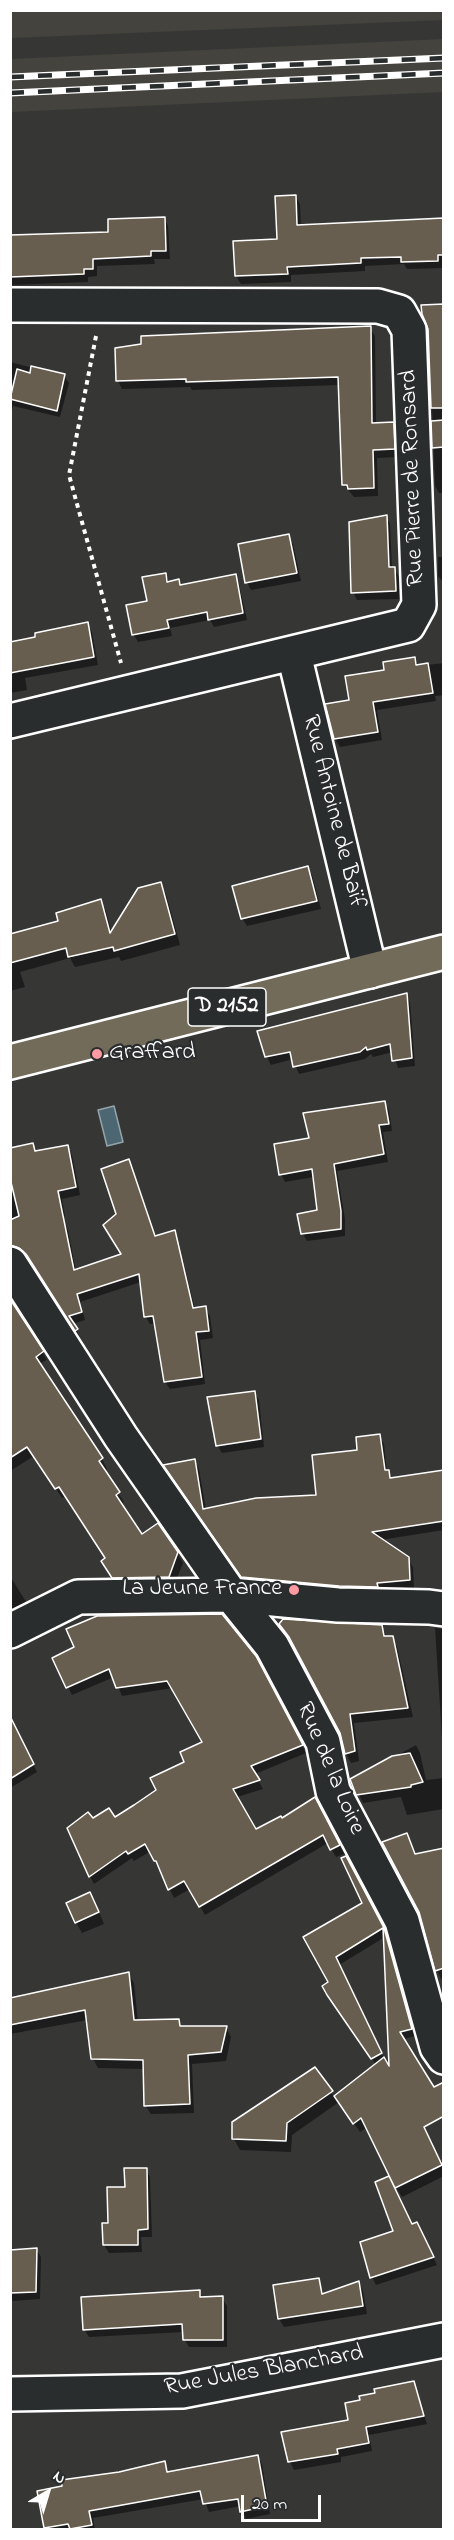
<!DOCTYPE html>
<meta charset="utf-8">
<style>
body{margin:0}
#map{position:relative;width:454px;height:2540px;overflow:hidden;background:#363735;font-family:"Indie Flower",sans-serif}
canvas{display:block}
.frame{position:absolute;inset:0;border:12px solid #fff;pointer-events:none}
.north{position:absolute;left:18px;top:2462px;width:60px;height:60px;-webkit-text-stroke:4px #2a2d2e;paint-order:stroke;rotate:38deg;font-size:16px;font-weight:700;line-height:24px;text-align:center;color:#fff}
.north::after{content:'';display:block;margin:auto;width:21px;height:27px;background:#fff;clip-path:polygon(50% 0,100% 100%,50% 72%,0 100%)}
.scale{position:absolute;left:241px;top:2495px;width:80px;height:27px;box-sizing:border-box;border:3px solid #fff;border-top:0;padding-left:8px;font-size:18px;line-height:21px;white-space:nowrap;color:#fff;-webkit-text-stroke:4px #2a2d2e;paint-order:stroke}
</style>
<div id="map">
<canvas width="454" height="2540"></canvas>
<div class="frame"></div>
<div class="north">N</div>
<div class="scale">20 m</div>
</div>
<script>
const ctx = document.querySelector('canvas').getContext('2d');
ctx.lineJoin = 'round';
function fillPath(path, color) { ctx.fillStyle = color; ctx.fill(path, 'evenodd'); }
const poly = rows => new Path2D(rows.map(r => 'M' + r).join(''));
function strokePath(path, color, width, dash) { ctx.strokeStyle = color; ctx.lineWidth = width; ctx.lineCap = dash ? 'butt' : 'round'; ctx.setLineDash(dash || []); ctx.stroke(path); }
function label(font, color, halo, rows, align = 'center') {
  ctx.font = font + ' "Indie Flower",sans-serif'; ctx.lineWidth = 4.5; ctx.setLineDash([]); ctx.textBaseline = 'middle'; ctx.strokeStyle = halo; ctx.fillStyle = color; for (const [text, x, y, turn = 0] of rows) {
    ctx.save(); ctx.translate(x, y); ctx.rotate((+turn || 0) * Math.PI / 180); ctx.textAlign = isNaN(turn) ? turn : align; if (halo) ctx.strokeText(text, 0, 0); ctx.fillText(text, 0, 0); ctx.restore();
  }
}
const built = poly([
 [443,10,443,20,11,38,11,11],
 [443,39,443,92,11,112,11,59]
]);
const water = poly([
 [114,1106,123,1142,107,1146,98,1110,114,1106]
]);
const shadow = poly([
 [296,197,300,204,301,226,444,219,444,268,407,269,404,264,365,266,365,271,291,275,291,282,241,284,236,276,279,240],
 [164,218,168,226,170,259,154,259,155,264,97,266,97,276,88,277,88,282,10,285,10,237,110,234],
 [444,306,444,493,439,493,435,486,429,329],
 [370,328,375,336,376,424,393,423,397,431,398,457,377,458,378,496,354,497,344,485,340,385,192,390,190,387,122,389,118,381,117,350],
 [10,362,64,376,69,383,60,417,13,406,10,418],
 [386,517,390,524,392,569,394,569,399,577,400,599,357,600,353,592],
 [288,536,293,544,301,581,251,590,247,582],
 [438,557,444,557,444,583,438,576],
 [165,574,170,583,179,581,182,587,235,576,239,584,247,620,214,627,210,620,170,628,172,636,138,642,134,635],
 [87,624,92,632,98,665,25,678,27,690,10,693,10,643],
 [414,659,418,666,444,663,444,695,435,696,436,701,377,710,382,740,340,747,335,739,351,701,386,671],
 [308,868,312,875,321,909,247,926,242,918],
 [160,883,166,894,180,945,121,961,119,957,75,967,70,958,20,972,25,987,10,991,10,935,60,922,100,901,106,911,112,933],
 [406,995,410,1002,415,1066,398,1068,393,1052,373,1057,371,1054,365,1059,299,1074,293,1059,271,1065,267,1057,259,1032],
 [384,1103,389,1110,392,1131,383,1132,388,1162,337,1171,345,1219,345,1236,307,1241,303,1234,299,1215,319,1211,314,1177,285,1182,281,1174,310,1139],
 [33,1145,37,1152,68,1147,72,1155,80,1195,62,1199,65,1216,10,1237,10,1149],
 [128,1161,156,1237,174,1232,178,1240,195,1309,205,1308,210,1316,213,1338,200,1340,205,1384,170,1389,165,1382,156,1324,150,1324,145,1316,141,1282,80,1302,85,1320,73,1324,81,1338,23,1250,64,1222,68,1230,76,1271,123,1255,118,1215],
 [41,1350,47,1360,10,1378],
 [53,1385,102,1459,107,1469,104,1471,124,1502,121,1505,142,1536,177,1553,183,1563,174,1586,119,1587,108,1571,107,1558,66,1496,62,1498,34,1456,10,1471,10,1412],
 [254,1392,259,1400,264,1447,222,1453,217,1445],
 [379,1436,384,1444,387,1472,393,1479,444,1472,444,1530,380,1540,408,1559,413,1567,414,1588,381,1591,248,1585,170,1474,194,1461,199,1469,206,1510,318,1497,359,1451],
 [10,1576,28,1605,10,1620],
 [280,1624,381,1626,387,1637,392,1637,397,1647,413,1717,354,1723,359,1761,351,1763,346,1754,341,1733,294,1645],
 [435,1628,444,1629,444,1770],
 [54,1658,260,1666,306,1753,255,1774,263,1789,237,1797,255,1831,320,1807,344,1854,336,1857,328,1843,205,1915,190,1889,174,1898,151,1851,134,1861,132,1858,94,1884,90,1876,93,1820,114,1819,158,1791,204,1743,173,1688,122,1696,114,1677,72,1695],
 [416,1745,420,1753,426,1780,444,1778,444,1809,407,1815,401,1797,363,1803,352,1780],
 [27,1752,37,1772,10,1788,10,1753],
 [411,1843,416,1855,444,1849,444,1978,441,1979,437,1970,420,1912],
 [346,1858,388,1937,415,2036,393,2042,385,1937,339,1965,385,2061,390,2071,393,2066,444,2169,444,2176,402,2197,396,2187,394,2188,412,2226,421,2232,437,2265,376,2285,372,2277,395,2232,393,2185,395,2184,367,2127,360,2132,339,2102,292,2135,291,2152,240,2150,234,2139,315,2069,334,2097,376,2065,333,2002,329,1983,305,1937,364,1904],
 [96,1905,104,1924,82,1933,76,1922],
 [128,1973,134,1983,138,2022,178,2021,182,2027,226,2028,231,2037,226,2061,192,2064,194,2113,151,2114,145,2105,145,2069,98,2068,93,2059,88,2020,10,2034,10,1999],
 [146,2169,150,2177,152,2237,141,2237,142,2252,109,2253,104,2245,104,2224,109,2224,126,2188],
 [36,2249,41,2257,40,2299,13,2301,10,2297,10,2252],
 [318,2279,324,2295,359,2283,363,2291,367,2314,284,2327,279,2319],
 [199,2291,203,2298,222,2298,227,2306,227,2347,189,2347,184,2339,184,2332,89,2337,84,2329],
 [413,2382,427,2424,369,2435,372,2451,341,2457,341,2462,294,2470,290,2462,350,2421,361,2401],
 [258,2456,262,2464,270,2514,246,2519,241,2506,209,2512,204,2499,93,2518,95,2530,46,2528,119,2474,164,2463,169,2473]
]);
const building = poly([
 [296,195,297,225,444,218,444,255,438,255,438,261,401,262,401,257,361,258,361,263,287,267,288,274,235,276,233,241,277,239,275,196,296,195],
 [165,217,166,251,151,251,151,256,93,259,93,269,84,269,84,274,10,277,10,235,108,232,108,219,165,217],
 [444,304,444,408,431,408,428,329,422,314,421,305,444,304],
 [371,326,372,423,394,422,395,449,373,450,374,488,348,489,347,485,342,485,338,377,186,382,186,379,116,381,115,348,141,344,141,336,371,326],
 [31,366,65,374,57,411,10,399,17,369,30,373,31,366],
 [444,420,444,447,432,448,431,421,444,420],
 [387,515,389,567,395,567,396,591,351,593,349,522,387,515],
 [289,534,297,573,245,583,238,544,289,534],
 [166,573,167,582,179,579,180,585,236,574,243,613,208,620,207,612,167,620,169,628,132,635,126,605,147,601,142,577,166,573],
 [88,622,94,657,10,673,10,642,35,637,35,633,88,622],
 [415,657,416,665,428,663,433,693,373,702,378,732,334,739,325,704,349,700,345,676,384,670,383,662,415,657],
 [308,866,317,901,241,919,232,886,308,866],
 [161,882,175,934,114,951,113,947,68,957,66,948,10,963,10,934,58,921,56,913,101,899,110,933,138,888,161,882],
 [407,993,412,1058,392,1061,390,1044,367,1050,366,1047,360,1052,293,1067,290,1052,265,1057,257,1031,407,993],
 [385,1101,389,1124,379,1125,384,1154,334,1164,341,1211,341,1229,301,1234,297,1214,317,1210,312,1169,279,1175,274,1144,309,1138,303,1113,385,1101],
 [33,1143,35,1151,68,1145,76,1187,58,1191,74,1270,121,1254,103,1225,116,1214,101,1169,129,1159,155,1236,175,1230,193,1308,206,1306,209,1331,196,1332,202,1377,164,1382,153,1316,144,1317,139,1274,77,1294,82,1312,69,1316,78,1329,75,1331,26,1254,19,1248,10,1245,10,1220,19,1216,10,1178,10,1148,33,1143],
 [10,1299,44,1351,36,1357,103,1458,99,1461,120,1492,116,1495,142,1534,158,1523,178,1552,169,1577,112,1578,101,1561,105,1558,59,1487,55,1489,27,1447,10,1458,10,1299],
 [255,1391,261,1439,216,1446,207,1397,255,1391],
 [380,1434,385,1470,389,1470,390,1478,444,1470,444,1521,372,1532,409,1557,410,1580,377,1583,378,1587,339,1586,241,1577,163,1465,195,1459,203,1509,256,1498,316,1495,312,1455,357,1450,356,1437,380,1434],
 [222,1614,256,1656,303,1745,251,1766,260,1780,233,1789,256,1829,281,1816,282,1818,315,1797,340,1845,330,1850,323,1835,199,1907,184,1881,168,1890,156,1861,154,1861,145,1844,128,1854,126,1851,89,1877,67,1828,88,1812,93,1818,109,1808,115,1817,134,1805,156,1790,150,1778,184,1762,180,1752,202,1742,167,1681,116,1688,109,1669,66,1688,52,1658,74,1647,66,1629,97,1616,222,1614],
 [283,1619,382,1625,384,1636,393,1636,408,1708,350,1714,355,1751,345,1754,340,1733,289,1637,279,1624,283,1619],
 [10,1716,34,1764,10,1779,10,1716],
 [410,1753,423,1782,411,1785,411,1787,356,1795,350,1779,392,1756,410,1753],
 [407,1833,415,1854,444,1848,444,1968,435,1971,419,1912,382,1842,407,1833],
 [346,1856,384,1928,412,2029,400,2032,434,2087,444,2082,444,2116,424,2127,442,2165,395,2188,361,2118,353,2124,334,2096,384,2057,389,2066,383,1928,336,1957,382,2053,371,2059,327,1995,322,1986,328,1982,303,1937,362,1903,341,1858,346,1856],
 [90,1892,99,1912,75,1923,66,1903,90,1892],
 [129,1972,134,2020,179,2019,180,2026,227,2026,221,2052,188,2055,190,2104,144,2106,143,2060,91,2059,85,2010,10,2025,10,1998,129,1972],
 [315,2067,333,2091,287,2123,286,2141,232,2139,232,2122,315,2067],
 [124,2168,147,2168,148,2229,138,2230,138,2245,103,2245,102,2223,108,2223,107,2187,125,2187,124,2168],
 [389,2176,412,2224,417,2222,434,2257,370,2278,360,2242,393,2231,375,2182,389,2176],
 [37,2248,36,2292,10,2293,10,2250,37,2248],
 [319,2278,322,2294,359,2281,363,2306,278,2319,273,2285,319,2278],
 [200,2290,200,2297,223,2296,223,2340,183,2340,182,2324,83,2330,81,2297,200,2290],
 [414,2381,424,2416,366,2427,369,2443,337,2449,338,2454,288,2462,281,2432,348,2420,345,2403,360,2400,359,2396,375,2393,374,2389,414,2381],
 [258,2455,267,2506,240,2512,238,2499,203,2504,200,2491,89,2511,92,2525,70,2529,68,2524,44,2528,37,2491,62,2486,61,2480,119,2472,165,2461,167,2472,258,2455]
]);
const path = poly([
 [96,336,69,475,121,663]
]);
const minor = poly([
 [10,305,378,306,399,312,409,330,419,605,408,625,10,721],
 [294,654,370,971],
 [10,1264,121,1437,231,1595,272,1646,323,1742,333,1791,402,1921,437,2047,444,2057],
 [10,1631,78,1597,231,1595,338,1605,429,1607,444,1609],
 [10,2394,182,2391,444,2340]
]);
const major = poly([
 [10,1062,444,952]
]);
const rail = poly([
 [10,77,444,58],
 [10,93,444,73]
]);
const markers = [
 [97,1054,6,"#ff9aa2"],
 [294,1590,6,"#ff9aa2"]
];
const shields = [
 [227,1007,78]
];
const shieldNames = [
 ["D 2152",227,1007]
];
const streetNames = [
 ["Rue Pierre de Ronsard",414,478,-92],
 ["Rue Antoine de Baïf",332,812,76],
 ["Rue de la Loire",329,1769,67],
 ["Rue Jules Blanchard",264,2372,-10]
];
const poiNames = [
 ["Graffard",109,1054],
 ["La Jeune France",282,1590,"right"]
];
fillPath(built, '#45433d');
fillPath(water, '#4c6771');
strokePath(water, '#94a4aa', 1.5);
fillPath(shadow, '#0007');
fillPath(building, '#685e4f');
strokePath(building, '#fff', 1.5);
strokePath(minor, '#fff', 38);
strokePath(major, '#fff', 38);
strokePath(path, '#fff', 4, [4.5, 4.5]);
strokePath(minor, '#2a2d2e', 33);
strokePath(major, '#736b5a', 33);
strokePath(rail, '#fff', 7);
strokePath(rail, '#2a2d2e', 4.5, [14]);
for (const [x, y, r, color] of markers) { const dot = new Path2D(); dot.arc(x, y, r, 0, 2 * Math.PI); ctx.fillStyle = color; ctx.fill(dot); strokePath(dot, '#2a2d2e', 2); }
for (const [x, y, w] of shields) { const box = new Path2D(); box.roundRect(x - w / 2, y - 19, w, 38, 4.5); ctx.fillStyle = '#2a2d2e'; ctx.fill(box); strokePath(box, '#fff', 1.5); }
label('bold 22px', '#fff', null, shieldNames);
label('24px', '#fff', '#2a2d2e', streetNames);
label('24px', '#fff', '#2a2d2e', poiNames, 'left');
</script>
